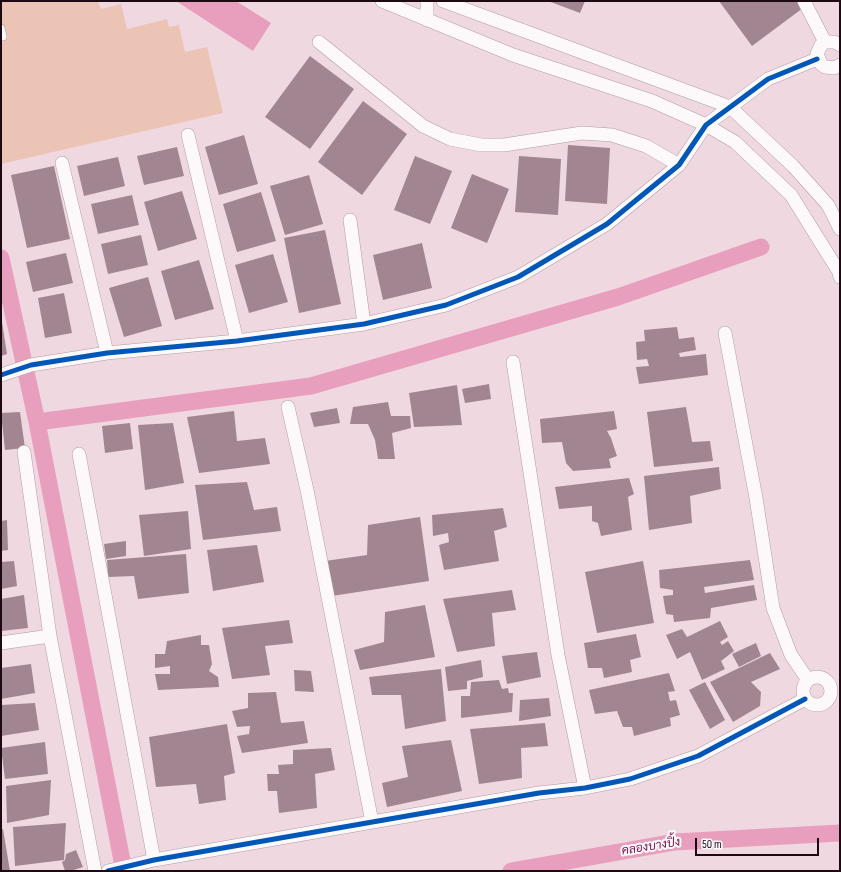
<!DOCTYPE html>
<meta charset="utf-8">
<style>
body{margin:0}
#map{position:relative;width:841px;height:872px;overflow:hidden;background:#f0d8e1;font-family:"Sofia Sans Condensed",sans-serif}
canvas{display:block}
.frame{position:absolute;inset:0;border:2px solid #1c0912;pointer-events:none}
.scale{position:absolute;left:695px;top:838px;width:124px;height:18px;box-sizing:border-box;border:2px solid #1c0912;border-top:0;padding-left:5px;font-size:12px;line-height:14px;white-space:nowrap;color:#1c0912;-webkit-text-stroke:3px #fcfcfc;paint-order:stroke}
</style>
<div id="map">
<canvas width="841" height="872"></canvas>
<div class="frame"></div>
<div class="scale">50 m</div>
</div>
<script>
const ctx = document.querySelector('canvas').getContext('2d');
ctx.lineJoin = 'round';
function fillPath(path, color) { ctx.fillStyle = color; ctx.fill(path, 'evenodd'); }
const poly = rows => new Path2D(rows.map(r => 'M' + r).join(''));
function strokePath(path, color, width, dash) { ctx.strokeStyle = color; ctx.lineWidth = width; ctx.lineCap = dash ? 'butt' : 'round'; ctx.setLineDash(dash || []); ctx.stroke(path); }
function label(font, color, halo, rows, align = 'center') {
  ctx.font = font + ' "Sofia Sans Condensed",Sarabun,sans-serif'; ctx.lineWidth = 4; ctx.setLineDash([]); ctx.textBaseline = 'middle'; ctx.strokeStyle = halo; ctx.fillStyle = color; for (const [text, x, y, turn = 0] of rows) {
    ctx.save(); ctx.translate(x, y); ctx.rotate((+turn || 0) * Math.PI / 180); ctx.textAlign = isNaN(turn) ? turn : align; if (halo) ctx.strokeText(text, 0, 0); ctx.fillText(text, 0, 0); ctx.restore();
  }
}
const green = poly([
 [1,1,98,1,101,9,121,4,127,29,167,19,169,27,179,25,185,52,207,47,223,113,1,164]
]);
const water = poly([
 [176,1,236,1,271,23,253,51]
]);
const canal = poly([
 [1,258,37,422,124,871],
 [37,422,311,386,618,297,761,247],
 [511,871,675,842,840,833]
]);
const building = poly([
 [548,1,585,1,580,13],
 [719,1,798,1,803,8,752,46],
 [310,56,354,89,310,149,265,117],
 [363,101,407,134,362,195,318,162],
 [244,135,258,184,219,195,205,147],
 [568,145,610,148,607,204,565,201],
 [177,147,184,176,144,185,137,156],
 [415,156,452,171,430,224,394,210],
 [519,156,561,159,558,215,515,212],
 [118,157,125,186,84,196,77,166],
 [54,166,70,239,27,248,11,175],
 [472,174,509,189,487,243,451,228],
 [309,175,323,224,285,235,270,186],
 [182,191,197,239,158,251,144,202],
 [261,192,276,241,237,252,223,204],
 [132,195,139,225,98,234,91,204],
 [325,230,341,304,299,313,284,238],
 [141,235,148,265,108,274,101,244],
 [422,243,432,288,383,300,373,255],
 [66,253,73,283,33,292,26,262],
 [273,254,288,302,249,313,235,265],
 [199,260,214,309,175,320,161,271],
 [148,277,162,326,124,337,109,288],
 [64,293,72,333,45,338,38,298],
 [2,322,7,354,1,356,1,323],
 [677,327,679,339,694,337,696,350,679,353,680,357,706,354,708,375,639,384,636,367,649,366,647,359,637,360,636,342,645,341,644,330],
 [489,384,491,399,465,403,462,389],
 [457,385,462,425,414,427,409,393],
 [388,402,391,416,410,416,411,428,392,433,395,459,378,459,375,440,368,424,350,424,353,407],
 [686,407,692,442,710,441,713,461,654,467,647,412],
 [337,408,340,423,314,427,310,413],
 [234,411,237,441,265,438,270,464,199,473,187,417],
 [614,411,617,429,607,431,611,438,617,456,609,459,611,468,573,471,566,463,562,442,542,443,540,419],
 [20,412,25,448,5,450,1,413],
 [130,423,133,449,105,453,102,426],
 [173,423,184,483,145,490,138,425],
 [719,467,721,489,690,496,692,523,649,530,644,476],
 [629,478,634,494,628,497,632,530,601,536,598,523,592,521,592,506,559,509,555,487],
 [247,482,254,510,277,507,281,531,203,540,195,485],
 [503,508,507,527,494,531,499,561,444,570,439,545,449,542,448,533,433,536,432,515],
 [188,511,191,549,144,556,139,515],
 [420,517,429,581,332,596,325,561,367,555,368,525],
 [7,520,8,550,1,551,1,521],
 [126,541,126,556,106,559,104,544],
 [257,545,264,582,213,591,207,550],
 [186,554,189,593,138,599,134,576,108,577,107,560],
 [750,560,754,580,704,587,705,593,754,585,757,600,711,608,710,618,674,622,673,615,666,614,663,596,673,595,673,590,660,588,659,570],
 [14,561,17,586,1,589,1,562],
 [643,561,654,623,597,633,585,572],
 [512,590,516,610,492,613,495,646,457,652,443,599],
 [24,595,28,628,1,631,1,599],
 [425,605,435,657,360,670,354,650,384,642,385,612],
 [289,620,293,643,265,646,270,675,232,679,222,628],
 [720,621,728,637,720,642,722,645,728,641,734,651,721,661,725,669,702,680,690,652,677,659,666,635,682,629,687,637],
 [636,634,641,657,630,660,632,672,604,678,602,668,588,668,584,643],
 [201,635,201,645,209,645,212,664,209,671,218,677,219,687,158,690,155,674,170,674,170,666,155,668,155,654,165,654,167,641],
 [756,643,761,656,739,667,732,654],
 [537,652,541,677,507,684,502,656],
 [770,653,780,669,751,682,761,692,760,706,733,722,710,682],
 [481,660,483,677,467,681,467,689,448,691,445,667],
 [31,664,35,693,1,699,1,668],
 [441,669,446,721,405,729,401,695,372,695,369,677],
 [294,670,311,671,314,692,295,691],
 [669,673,675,691,668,692,670,701,676,700,680,715,670,718,671,726,634,736,632,727,623,727,617,711,595,714,589,690],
 [499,680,502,689,508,688,509,693,513,693,512,712,461,718,461,696,470,696,471,682],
 [705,682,725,720,710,729,689,690],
 [276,692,281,723,304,721,308,743,242,753,237,736,249,734,250,726,237,727,232,711,248,708,248,693],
 [549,698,551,716,519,721,520,700],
 [35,703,39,730,1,736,1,705],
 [545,723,548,746,521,748,522,778,479,784,470,729],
 [227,724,235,773,224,776,226,800,199,804,196,784,156,787,149,737],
 [451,740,462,791,387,807,382,783,408,777,402,746],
 [45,742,48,774,5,779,1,748],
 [331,748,335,770,315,774,317,808,279,813,277,791,268,791,267,774,279,774,278,765,293,764,293,750],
 [51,780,49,815,7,823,6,786],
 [66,823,64,860,15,866,13,827],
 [1,829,3,829,10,871,1,871],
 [76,850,83,867,71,871,65,871,62,862,65,860,66,854]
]);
const lane = poly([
 [1,28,3,37]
]);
const street = poly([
 [382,1,513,55,652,101,706,125,735,142,791,195,839,272,840,277],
 [443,1,730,107,793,166,828,205,840,229],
 [804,1,825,42],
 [427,20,427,1],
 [319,42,423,126,450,139,481,145,504,145,582,133,612,135,646,146,679,165],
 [840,45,834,42,825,42,821,45,817,54,821,64,825,67,834,68,840,65],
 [188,135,237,341],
 [62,163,107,353],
 [350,220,364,324],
 [725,333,756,498,773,608,791,655,808,680],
 [513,362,558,655,585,788],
 [1,375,31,365,107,353,237,341,364,324,446,305,518,277,607,224,679,165,706,125,768,79,817,59],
 [288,407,307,490,372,822],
 [24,452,50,636,95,871],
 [79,454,154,860],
 [1,643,50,636],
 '803 691a14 14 0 1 1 28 0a14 14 0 1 1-28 0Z',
 [108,871,154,860,539,793,585,788,630,779,698,756,805,699]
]);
const cycleway = poly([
 [1,375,31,365,107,353,237,341,364,324,446,305,518,277,607,224,679,165,706,125,768,79,817,59],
 [108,871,154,860,539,793,585,788,630,779,698,756,805,699]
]);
const waterNames = [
 ["คลองบางปิ้ง",651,847,-9]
];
fillPath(green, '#ecc4b6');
fillPath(water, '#e89fbe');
strokePath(canal, '#e89fbe', 17);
fillPath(building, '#a18692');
strokePath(lane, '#af9ba3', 8);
strokePath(street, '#af9ba3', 14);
strokePath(lane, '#fdf9fa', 7);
strokePath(street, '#fdf9fa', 13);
strokePath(cycleway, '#0057b8', 5);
label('italic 12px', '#831351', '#fcfcfc', waterNames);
</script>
